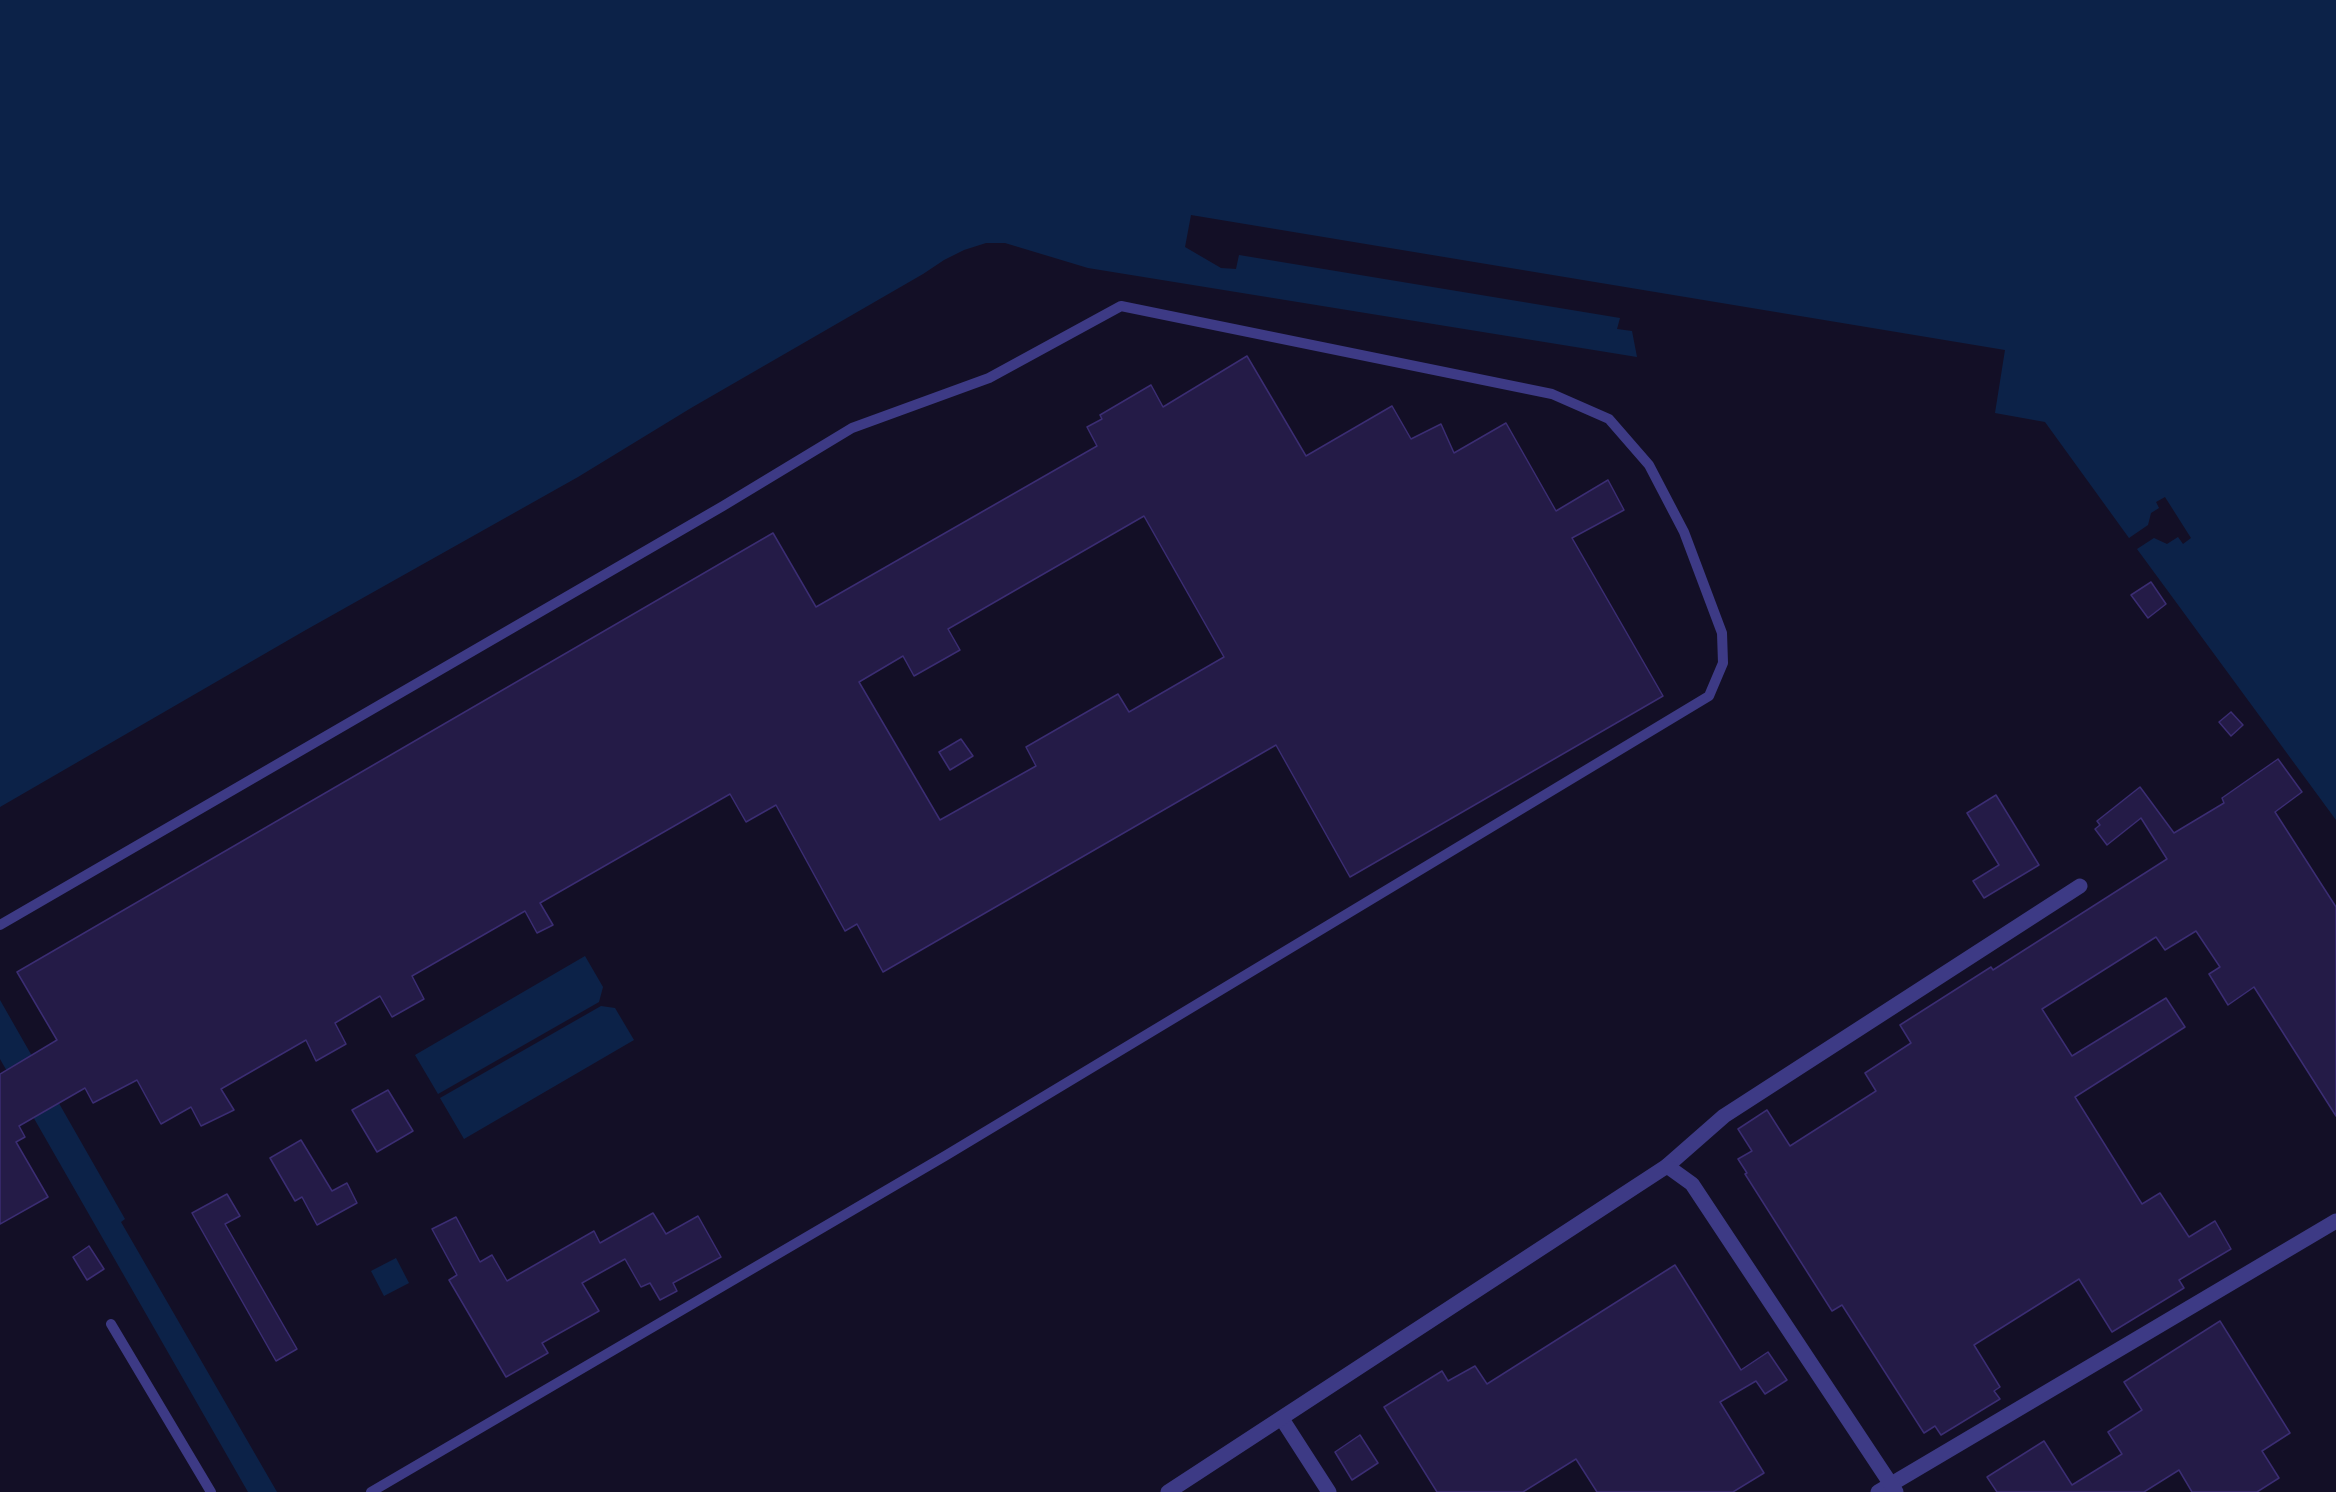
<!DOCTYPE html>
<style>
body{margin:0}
canvas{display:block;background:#130f26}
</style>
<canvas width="2336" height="1492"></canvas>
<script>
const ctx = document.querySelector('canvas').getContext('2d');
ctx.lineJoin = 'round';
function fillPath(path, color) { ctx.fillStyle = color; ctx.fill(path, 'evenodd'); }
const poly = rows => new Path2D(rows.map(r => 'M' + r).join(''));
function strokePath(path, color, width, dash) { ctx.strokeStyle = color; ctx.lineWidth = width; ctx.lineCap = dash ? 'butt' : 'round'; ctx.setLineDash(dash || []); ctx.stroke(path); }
const water = poly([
 [0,0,2336,0,2336,820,2137,549,2154,538,2167,544,2178,537,2183,544,2191,538,2165,497,2156,502,2159,508,2151,513,2148,525,2129,538,2045,422,1995,413,2005,350,1191,215,1185,247,1221,268,1236,269,1239,255,1620,318,1617,329,1632,331,1637,357,1088,268,1005,243,986,243,964,250,944,260,923,274,691,408,578,477,304,631,0,807],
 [585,956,603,987,599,1002,438,1094,415,1055],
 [0,1000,125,1219,121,1222,277,1492,248,1492,0,1059],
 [601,1006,615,1008,634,1040,464,1139,440,1098],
 [396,1258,409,1283,384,1296,371,1271]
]);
const building = poly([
 [1247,356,1306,456,1392,406,1411,439,1441,424,1454,453,1506,423,1556,511,1608,480,1624,510,1572,538,1663,696,1350,877,1276,745,883,972,857,924,845,931,776,805,746,822,730,794,540,903,553,925,537,933,525,911,412,976,424,999,392,1017,380,996,335,1023,346,1044,316,1061,306,1040,221,1089,234,1110,201,1126,191,1107,161,1124,137,1080,93,1103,85,1088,19,1126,25,1137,16,1142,48,1197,0,1224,0,1074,57,1040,17,972,773,533,816,607,1097,446,1087,427,1102,419,1100,415,1151,385,1163,407,1247,356],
 [1144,516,1224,657,1129,712,1118,694,1026,747,1036,766,940,820,859,682,903,656,914,676,960,650,948,629,1144,516],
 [2151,582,2166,604,2148,618,2131,595,2151,582],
 [2231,712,2243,725,2231,736,2219,722,2231,712],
 [961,739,973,756,950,770,939,752,961,739],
 [2278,759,2302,792,2275,812,2336,907,2336,1116,2254,987,2228,1005,2209,974,2220,967,2196,931,2165,950,2156,937,2042,1009,2072,1056,2166,998,2185,1027,2075,1097,2142,1204,2160,1193,2189,1237,2215,1221,2231,1249,2179,1280,2184,1288,2112,1332,2079,1279,1974,1345,2000,1387,1994,1391,2000,1399,1941,1435,1935,1426,1924,1433,1842,1305,1832,1311,1745,1174,1747,1173,1738,1159,1752,1151,1738,1129,1767,1110,1790,1146,1876,1091,1865,1073,1911,1043,1900,1025,1991,967,1993,970,2167,859,2141,818,2107,845,2095,829,2100,825,2097,821,2140,787,2174,833,2224,803,2222,798,2278,759],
 [1996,795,2039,865,1984,898,1973,881,1999,865,1967,813,1996,795],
 [388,1090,413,1131,377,1152,352,1110,388,1090],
 [301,1140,332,1191,347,1183,357,1203,317,1225,302,1197,295,1201,270,1158,301,1140],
 [227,1194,240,1216,225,1224,297,1349,276,1361,192,1213,227,1194],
 [653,1213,666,1234,698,1216,721,1257,673,1283,677,1291,660,1300,650,1283,641,1287,625,1259,582,1283,599,1311,542,1343,548,1353,506,1377,449,1280,457,1275,432,1229,456,1217,480,1262,492,1255,507,1281,594,1231,600,1243,653,1213],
 [89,1246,104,1269,87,1280,73,1257,89,1246],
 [1675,1265,1741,1370,1768,1352,1787,1380,1765,1394,1756,1381,1720,1402,1764,1473,1733,1492,1597,1492,1576,1459,1523,1492,1437,1492,1384,1407,1442,1371,1448,1381,1475,1366,1487,1384,1675,1265],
 [2220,1321,2290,1433,2262,1451,2279,1478,2257,1492,2192,1492,2179,1470,2144,1492,1997,1492,1987,1477,2044,1441,2072,1485,2122,1454,2108,1432,2142,1410,2124,1382,2220,1321],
 [1360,1435,1378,1463,1352,1480,1335,1452,1360,1435]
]);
const service = poly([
 [0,925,723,506,852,428,989,378,1121,306,1552,394,1609,419,1649,465,1684,532,1722,633,1723,663,1709,696,945,1156,371,1492],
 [111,1324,211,1492]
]);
const minor = poly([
 [1667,1166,1724,1116,2080,886],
 [1282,1419,1329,1492],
 [1878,1492,2336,1221]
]);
const tertiary = poly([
 [1168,1492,1667,1166,1692,1184,1896,1492]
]);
fillPath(water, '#0c2248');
fillPath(building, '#241b47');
strokePath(building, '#3b2d73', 1.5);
strokePath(service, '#3d3a85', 10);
strokePath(minor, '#3d3a85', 15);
strokePath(tertiary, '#3d3a85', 15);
</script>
